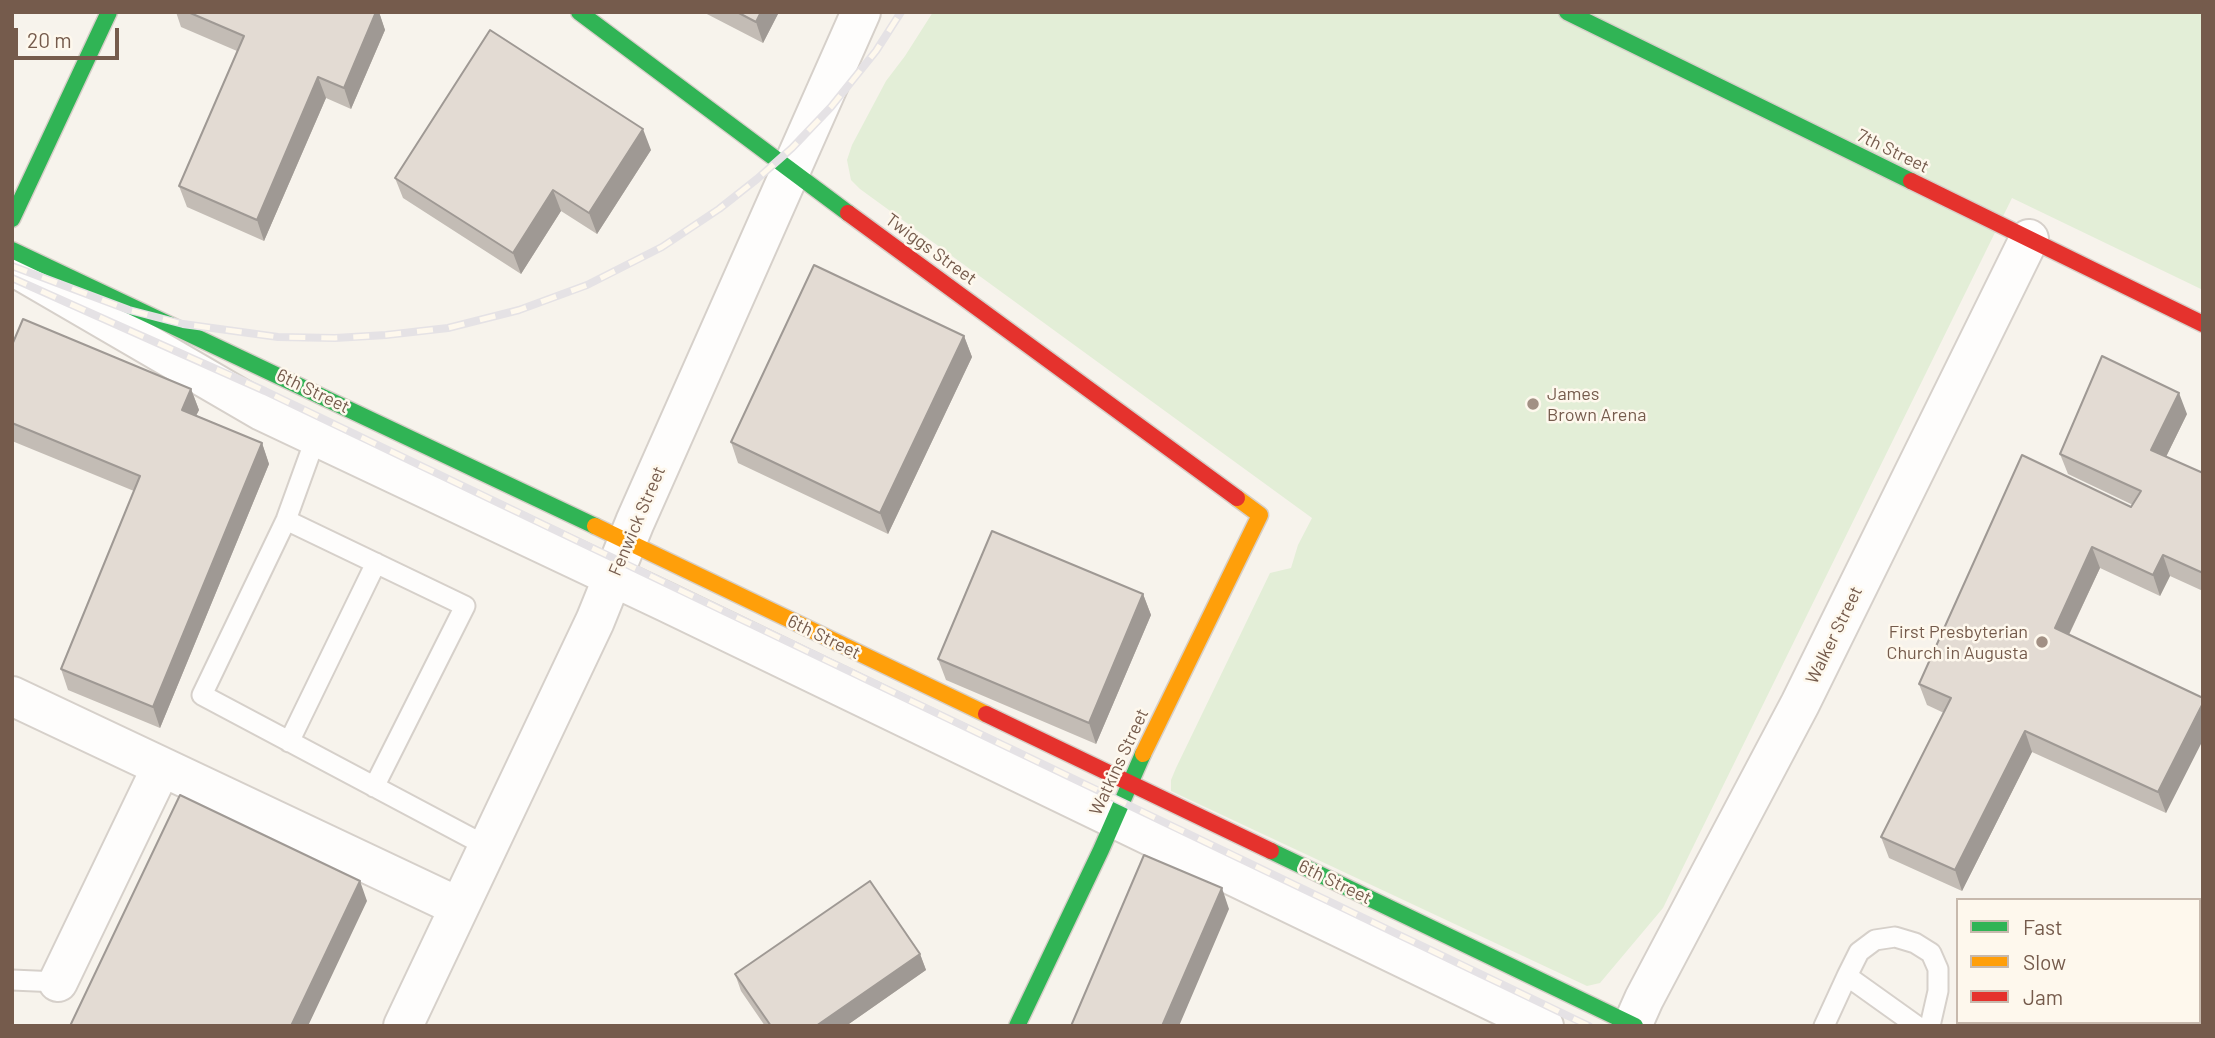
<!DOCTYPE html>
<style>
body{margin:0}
#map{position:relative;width:2215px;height:1038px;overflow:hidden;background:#f7f3ec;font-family:Barlow,sans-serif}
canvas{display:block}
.frame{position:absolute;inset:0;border:14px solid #755b4c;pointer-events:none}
.legend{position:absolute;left:1956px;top:898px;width:245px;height:126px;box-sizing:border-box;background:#fef8ed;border:2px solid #c7b9ad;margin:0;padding:9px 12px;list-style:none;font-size:21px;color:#755b4c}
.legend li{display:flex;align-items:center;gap:14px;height:35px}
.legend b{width:35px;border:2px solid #c7b9ad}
.scale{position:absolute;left:14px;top:28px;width:105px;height:32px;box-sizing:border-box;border:4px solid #755b4c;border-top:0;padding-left:9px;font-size:21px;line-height:24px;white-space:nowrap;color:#755b4c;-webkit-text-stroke:5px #fef8ed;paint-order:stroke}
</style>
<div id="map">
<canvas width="2215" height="1038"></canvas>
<div class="frame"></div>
<ul class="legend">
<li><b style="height:9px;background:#30b455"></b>Fast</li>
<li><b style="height:9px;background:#ff9f0a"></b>Slow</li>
<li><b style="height:9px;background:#e5322d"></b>Jam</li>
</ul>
<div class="scale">20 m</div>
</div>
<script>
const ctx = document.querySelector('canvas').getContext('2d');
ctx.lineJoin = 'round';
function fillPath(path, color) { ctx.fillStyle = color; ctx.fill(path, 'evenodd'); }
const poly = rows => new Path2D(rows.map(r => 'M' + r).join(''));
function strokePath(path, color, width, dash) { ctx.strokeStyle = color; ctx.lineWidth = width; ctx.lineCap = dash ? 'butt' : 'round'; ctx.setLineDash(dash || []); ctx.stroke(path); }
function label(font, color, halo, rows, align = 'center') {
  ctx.font = font + ' Barlow,sans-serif'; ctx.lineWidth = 5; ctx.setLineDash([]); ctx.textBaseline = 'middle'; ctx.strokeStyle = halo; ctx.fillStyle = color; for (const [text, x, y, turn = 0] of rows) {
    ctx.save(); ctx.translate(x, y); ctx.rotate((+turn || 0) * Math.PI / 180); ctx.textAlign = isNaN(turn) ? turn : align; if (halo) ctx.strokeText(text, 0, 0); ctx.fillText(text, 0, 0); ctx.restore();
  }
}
const green = poly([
 [933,12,2203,12,2203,290,2012,198,1663,908,1600,983,1587,986,1171,791,1171,780,1176,768,1270,573,1291,568,1298,545,1312,518,860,189,851,180,847,160,852,145,886,81,905,56]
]);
const lane = poly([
 [316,437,286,520,202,695,488,847],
 [286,520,465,606,374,787],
 [289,742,376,563],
 [1847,976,1859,952,1875,940,1895,937,1915,943,1931,953,1938,969,1938,991,1930,1026],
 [12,980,58,982],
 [1824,1026,1847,976,1917,1026]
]);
const street = poly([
 [23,272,262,411,666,602,1544,1026],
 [12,696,459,907],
 [58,982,161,768],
 [403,1026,595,621,635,522,861,12],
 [1632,1026,1644,999,1800,704,2029,239]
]);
const fast = poly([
 [579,12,848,213],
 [1567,12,1911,181],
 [12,219,109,12],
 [12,250,595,526],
 [1271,851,1635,1026],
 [1017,1026,1101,850,1143,754]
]);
const slow = poly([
 [595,526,986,714],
 [1143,754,1260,515,1237,498]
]);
const jam = poly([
 [1911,181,2203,324],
 [848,213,1237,498],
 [986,714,1271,851]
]);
const rail = poly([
 [12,266,129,310,183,324,278,337,335,338,386,335,448,328,519,310,587,285,662,247,719,209,757,179,792,148,831,107,876,51,901,12],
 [12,278,265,391,1589,1026]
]);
const wall = poly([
 [176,12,379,12,385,30,351,109,326,98,264,241,187,207,179,186,237,51,181,27],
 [703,12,779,12,763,43],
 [651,150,597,234,561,211,521,274,403,198,395,178],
 [964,336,972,357,888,534,738,463,731,442],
 [12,345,191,389,199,410,196,415,262,443,269,464,160,728,68,690,61,669,134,491,12,441],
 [2187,414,2166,457,2203,473,2203,591,2170,576,2160,596,2100,568,2069,635,2203,698,2166,813,2032,752,1962,891,1889,858,1881,837,1944,713,1927,705,1919,684,2131,507,2133,505,2068,474,2060,454],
 [1143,594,1151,615,1096,744,946,680,938,659],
 [920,954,926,970,846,1026,765,1026,741,991,735,974]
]);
const shadedWall = poly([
 [376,12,379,12,385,30,351,109,344,88],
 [761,12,779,12,763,43,756,22],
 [318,77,326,98,264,241,257,220],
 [643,129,651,150,597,234,589,213],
 [553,190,561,211,521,274,513,253],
 [964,336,972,357,888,534,880,513],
 [191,389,199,410,189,430,182,410],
 [2179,393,2187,414,2159,471,2151,450],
 [262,443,269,464,160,728,153,707],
 [2092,547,2100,568,2062,649,2055,628],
 [2163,555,2170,576,2160,596,2153,575],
 [1143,594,1151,615,1096,744,1089,723],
 [2203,703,2203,740,2166,813,2158,792],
 [2025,731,2032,752,1962,891,1955,870],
 [360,881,367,901,308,1026,291,1026],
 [1222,888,1229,909,1179,1026,1162,1026],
 [920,954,926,970,846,1026,816,1026]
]);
const building = poly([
 [188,12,376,12,344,88,318,77,257,220,179,186,244,36,188,12],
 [737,12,761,12,756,22,737,12],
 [490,30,643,129,589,213,553,190,513,253,395,178,490,30],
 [814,265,964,336,880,513,731,442,814,265],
 [23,319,191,389,182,410,262,443,153,707,61,669,140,476,12,423,12,345,23,319],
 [2102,356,2179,393,2151,450,2203,473,2203,573,2163,555,2153,575,2092,547,2055,628,2203,698,2203,703,2158,792,2025,731,1955,870,1881,837,1951,698,1919,684,2022,455,2131,507,2141,491,2060,454,2102,356],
 [992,531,1143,594,1089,723,938,659,992,531],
 [180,795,360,881,291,1026,70,1026,180,795],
 [1144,855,1222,888,1162,1026,1071,1026,1144,855],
 [870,881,920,954,816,1026,771,1026,735,974,870,881]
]);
const markers = [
 [1533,404,7,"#a29084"],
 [2042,642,7,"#a29084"]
];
const streetNames = [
 ["7th Street",1893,151,26],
 ["Twiggs Street",931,249,36],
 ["6th Street",313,391,26],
 ["Fenwick Street",637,521,-67],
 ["Walker Street",1834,635,-64],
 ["6th Street",824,637,26],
 ["Watkins Street",1119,762,-65],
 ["6th Street",1335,882,26]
];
const poiNames = [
 ["James",1547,394],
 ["Brown Arena",1547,415],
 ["First Presbyterian",2028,632,"right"],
 ["Church in Augusta",2028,653,"right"]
];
fillPath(green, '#e3eed7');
strokePath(lane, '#d6d0ca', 23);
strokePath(street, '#d6d0ca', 42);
strokePath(fast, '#d6cfc8', 19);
strokePath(slow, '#d6cfc8', 19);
strokePath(jam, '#d6cfc8', 19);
strokePath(lane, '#fefdfc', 19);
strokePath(street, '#fefdfc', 38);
strokePath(fast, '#30b455', 16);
strokePath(slow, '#ff9f0a', 16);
strokePath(jam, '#e5322d', 16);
strokePath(rail, '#e5e2e5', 8);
strokePath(rail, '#fef8ed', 5, [16]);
fillPath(wall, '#c3bcb5');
fillPath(shadedWall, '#9f9994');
fillPath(building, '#e3dbd3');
strokePath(building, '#9f9994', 2);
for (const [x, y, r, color] of markers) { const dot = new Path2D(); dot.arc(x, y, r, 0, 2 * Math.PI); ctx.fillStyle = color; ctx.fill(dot); strokePath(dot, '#fef8ed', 2.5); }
label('18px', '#755b4c', '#fef8ed', streetNames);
label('18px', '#755b4c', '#fef8ed', poiNames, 'left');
</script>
